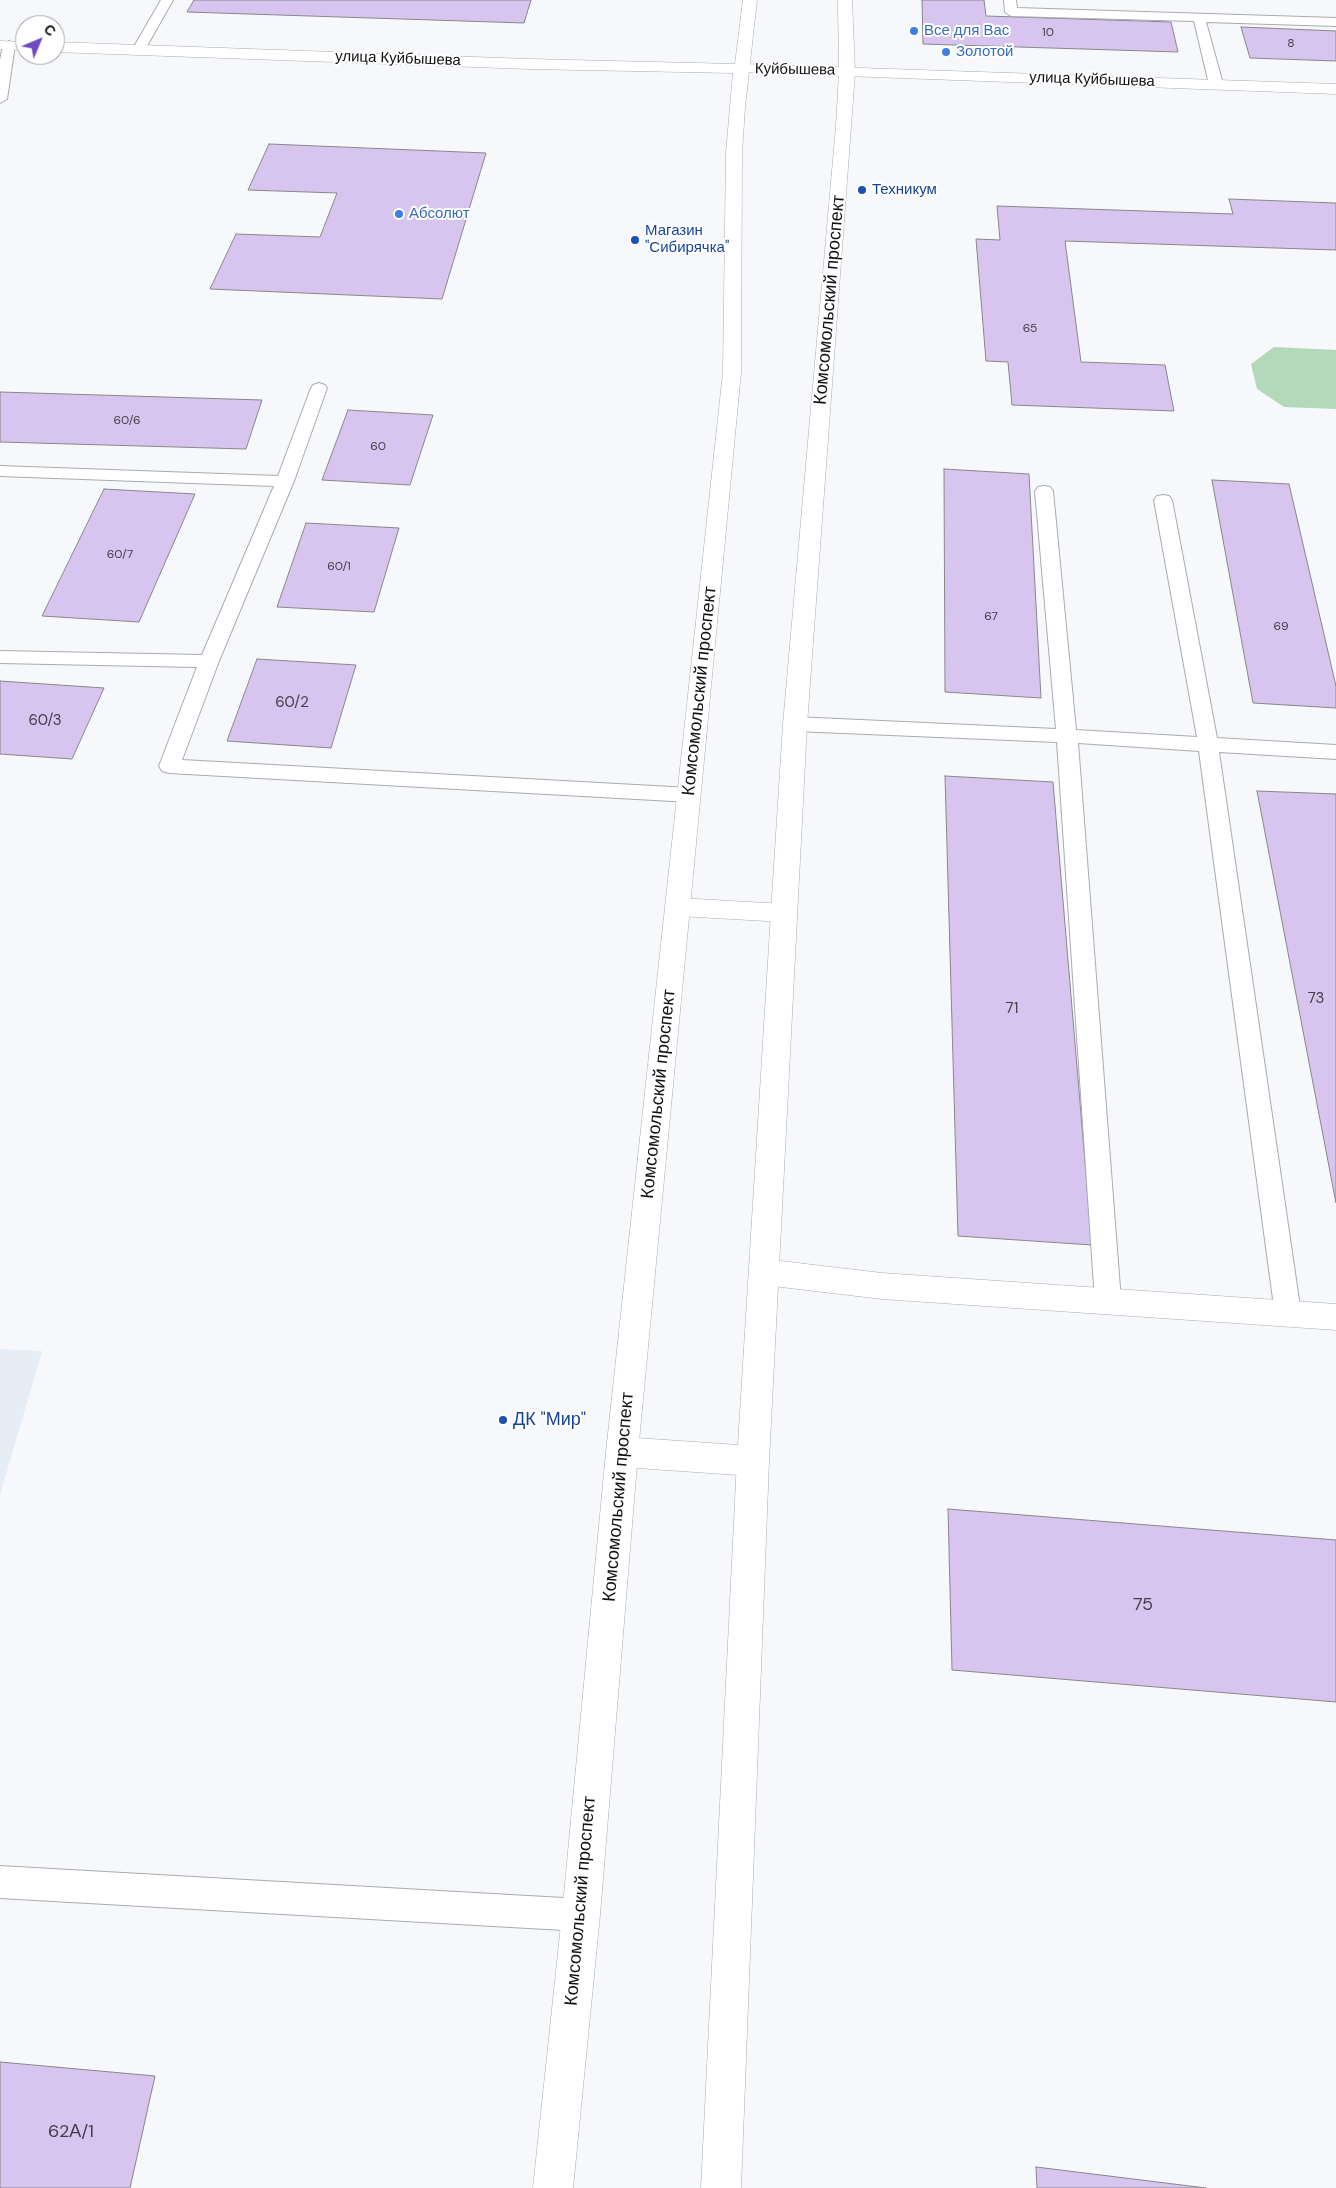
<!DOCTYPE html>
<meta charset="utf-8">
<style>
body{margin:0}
#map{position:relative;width:1336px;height:2188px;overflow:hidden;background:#f7f8fb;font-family:"DM Sans",sans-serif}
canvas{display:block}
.north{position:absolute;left:15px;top:15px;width:50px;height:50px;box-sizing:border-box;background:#fff;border:1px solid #9fa0a0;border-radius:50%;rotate:45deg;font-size:14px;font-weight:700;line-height:20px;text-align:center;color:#101112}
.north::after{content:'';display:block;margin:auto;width:18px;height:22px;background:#7049c2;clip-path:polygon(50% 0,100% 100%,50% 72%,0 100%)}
</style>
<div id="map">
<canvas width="1336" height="2188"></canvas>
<div class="north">С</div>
</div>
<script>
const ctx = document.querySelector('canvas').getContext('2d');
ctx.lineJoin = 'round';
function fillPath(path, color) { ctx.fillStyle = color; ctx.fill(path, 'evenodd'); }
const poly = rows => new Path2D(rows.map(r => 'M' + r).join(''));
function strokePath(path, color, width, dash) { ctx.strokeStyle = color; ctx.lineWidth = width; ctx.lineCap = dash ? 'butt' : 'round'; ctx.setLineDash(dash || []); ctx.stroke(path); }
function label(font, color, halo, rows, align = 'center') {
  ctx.font = font + ' "DM Sans",sans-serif'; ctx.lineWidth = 4; ctx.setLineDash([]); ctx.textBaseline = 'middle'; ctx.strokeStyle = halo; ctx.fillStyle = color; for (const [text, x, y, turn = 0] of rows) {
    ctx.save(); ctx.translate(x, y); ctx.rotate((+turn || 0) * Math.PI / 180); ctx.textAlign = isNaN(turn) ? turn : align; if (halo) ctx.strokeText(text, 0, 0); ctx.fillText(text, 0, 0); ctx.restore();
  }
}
const built = poly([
 [0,1349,42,1351,0,1495]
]);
const green = poly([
 [1274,347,1336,350,1336,409,1284,407,1257,389,1251,364]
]);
const building = poly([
 [194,0,531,0,524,23,187,12,194,0],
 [922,0,984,0,986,16,1171,22,1178,52,923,44,922,0],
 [1241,27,1336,31,1336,61,1250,58,1241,27],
 [269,144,486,153,442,299,210,289,236,234,320,237,337,193,248,190,269,144],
 [1229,199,1336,203,1336,250,1065,241,1081,362,1165,365,1174,411,1012,405,1008,362,986,361,976,239,1000,240,997,206,1233,214,1229,199],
 [0,392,262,400,246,449,0,442,0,392],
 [348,410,433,415,410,485,322,480,348,410],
 [944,469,1029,474,1041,698,945,692,944,469],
 [1212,480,1289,484,1336,686,1336,708,1253,703,1212,480],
 [104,489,195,494,139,622,42,616,104,489],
 [306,523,399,528,374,612,277,607,306,523],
 [257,659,356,665,331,748,227,741,257,659],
 [0,681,104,688,72,759,0,754,0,681],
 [945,776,1053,782,1092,1245,958,1236,945,776],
 [1257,791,1336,794,1336,1203,1257,791],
 [948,1509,1336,1540,1336,1702,952,1670,948,1509],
 [0,2062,155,2076,130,2188,0,2188,0,2062],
 [1036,2167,1206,2188,1037,2188,1036,2167]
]);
const lane = poly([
 [161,0,173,0,143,53,133,53,132,50,161,0],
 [1004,0,1016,0,1017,8,1336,18,1336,26,1206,22,1223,84,1216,88,1209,84,1194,21,1011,16,1005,12,1004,0],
 [9,41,15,45,7,99,0,103,0,60,3,45,9,41],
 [319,383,325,385,327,388,294,481,219,661,182,760,690,788,697,790,700,795,697,800,690,802,169,773,162,771,159,766,197,667,0,663,0,651,202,655,274,486,0,476,0,466,278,476,311,388,313,385,319,383],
 [1044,486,1050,487,1053,491,1076,730,1197,737,1154,500,1157,496,1163,495,1169,496,1172,500,1217,738,1336,745,1336,759,1219,752,1301,1314,1297,1322,1288,1325,1279,1322,1275,1314,1199,751,1078,743,1121,1301,1117,1309,1108,1312,1099,1309,1095,1301,1057,742,795,731,788,729,785,724,788,719,795,717,1056,729,1035,491,1038,487,1044,486],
 [0,1866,581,1899,592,1904,597,1915,592,1926,581,1931,0,1898,0,1866]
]);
const street = poly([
 [742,64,1336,84,1336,94,737,72,734,69,737,66,742,64],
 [679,898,784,904,793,906,797,913,793,920,784,922,679,916,670,914,666,907,670,900,679,898],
 [764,1259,882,1273,1336,1304,1336,1330,882,1299,764,1285,754,1281,749,1272,754,1263,764,1259],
 [622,1437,753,1446,764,1451,769,1461,764,1471,753,1476,622,1467,611,1462,606,1452,611,1442,622,1437]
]);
const secondary = poly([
 [743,0,757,0,745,107,742,153,741,372,638,1452,600,1915,573,2188,533,2188,562,1915,606,1452,723,372,726,153,733,73,530,69,55,52,55,42,530,59,735,64,743,0],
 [838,0,852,0,855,72,807,724,769,1461,741,2188,701,2188,737,1461,771,913,783,724,836,126,839,72,838,0],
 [0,41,25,42,25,50,0,49,0,41]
]);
const markers = [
 [914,31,5,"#3f7fe0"],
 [946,52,5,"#3f7fe0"],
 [862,190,5,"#1a4fb4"],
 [399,214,5,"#3f7fe0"],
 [635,240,5,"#1a4fb4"],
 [503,1420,5,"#1a4fb4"]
];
const farNumbernames = [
 ["10",1048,33],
 ["8",1291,44],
 ["65",1030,329],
 ["60/6",127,421],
 ["60",378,447],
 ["60/7",120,555],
 ["60/1",339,567],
 ["67",991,617],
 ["69",1281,627]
];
const farShopnames = [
 ["Все для Вас",924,31],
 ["Золотой",956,52],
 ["Абсолют",409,214]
];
const farStreetnames = [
 ["улица Куйбышева",398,59,2],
 ["Куйбышева",795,70,1],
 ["улица Куйбышева",1092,80,2]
];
const farTransitnames = [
 ["Техникум",872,190],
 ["Магазин",645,231],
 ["\"Сибирячка\"",645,248]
];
const numberNames = [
 ["60/2",292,703],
 ["60/3",45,721],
 ["73",1316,999],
 ["71",1012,1009]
];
const streetNames = [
 ["Комсомольский проспект",830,300,-85],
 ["Комсомольский проспект",700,691,-84],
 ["Комсомольский проспект",659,1094,-84],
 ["Комсомольский проспект",619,1497,-85],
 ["Комсомольский проспект",581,1901,-85]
];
const transitNames = [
 ["ДК \"Мир\"",513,1420]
];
const nearNumbernames = [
 ["75",1143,1605],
 ["62А/1",71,2132]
];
fillPath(built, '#e7edf5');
fillPath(green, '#b4d8ba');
fillPath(building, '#d7c5f0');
strokePath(building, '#88878a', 1);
strokePath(lane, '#a9abad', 2);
strokePath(street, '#a9abad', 1);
strokePath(secondary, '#a9abad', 1);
fillPath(lane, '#fff');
fillPath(street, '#fff');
fillPath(secondary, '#fff');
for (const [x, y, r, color] of markers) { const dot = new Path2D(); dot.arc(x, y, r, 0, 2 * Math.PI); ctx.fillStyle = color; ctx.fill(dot); strokePath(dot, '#fff', 2); }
label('12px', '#423e4a', null, farNumbernames);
label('15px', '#366cbe', '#fff', farShopnames, 'left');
label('15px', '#101112', '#fff', farStreetnames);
label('15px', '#164399', '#fff', farTransitnames, 'left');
label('15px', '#423e4a', null, numberNames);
label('18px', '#101112', '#fff', streetNames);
label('18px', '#164399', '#fff', transitNames, 'left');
label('18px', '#423e4a', null, nearNumbernames);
</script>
